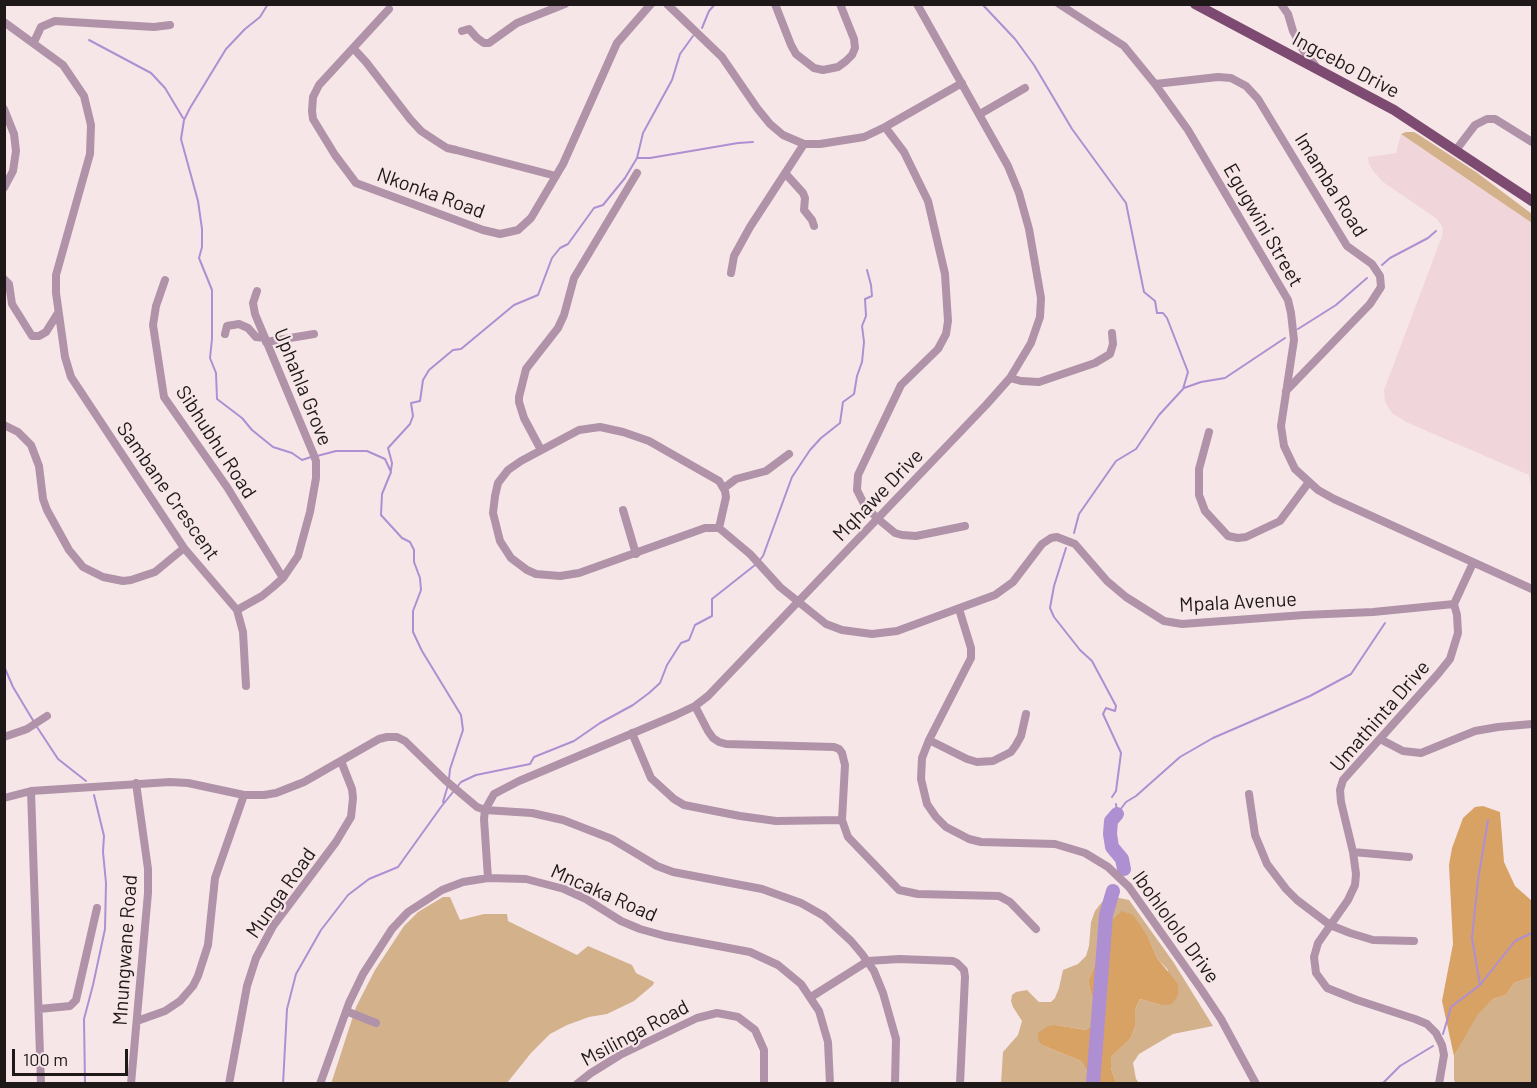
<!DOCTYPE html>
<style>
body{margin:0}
#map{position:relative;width:1537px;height:1088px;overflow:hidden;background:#f7e6e8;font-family:Barlow,sans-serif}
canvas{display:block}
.frame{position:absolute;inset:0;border:6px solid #1e1819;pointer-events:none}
.scale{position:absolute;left:12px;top:1049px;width:116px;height:27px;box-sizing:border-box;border:3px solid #1e1819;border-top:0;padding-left:8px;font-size:18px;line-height:21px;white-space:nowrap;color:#1e1819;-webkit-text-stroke:4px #f7e6e8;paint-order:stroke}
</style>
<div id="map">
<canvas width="1537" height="1088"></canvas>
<div class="frame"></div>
<div class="scale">100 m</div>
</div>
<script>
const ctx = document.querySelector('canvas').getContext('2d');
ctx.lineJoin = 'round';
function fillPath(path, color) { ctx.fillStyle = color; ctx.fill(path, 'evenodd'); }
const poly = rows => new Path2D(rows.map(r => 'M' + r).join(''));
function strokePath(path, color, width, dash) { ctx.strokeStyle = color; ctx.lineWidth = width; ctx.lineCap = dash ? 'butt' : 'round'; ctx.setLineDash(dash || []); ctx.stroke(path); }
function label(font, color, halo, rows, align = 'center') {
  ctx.font = font + ' Barlow,sans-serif'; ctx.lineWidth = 4.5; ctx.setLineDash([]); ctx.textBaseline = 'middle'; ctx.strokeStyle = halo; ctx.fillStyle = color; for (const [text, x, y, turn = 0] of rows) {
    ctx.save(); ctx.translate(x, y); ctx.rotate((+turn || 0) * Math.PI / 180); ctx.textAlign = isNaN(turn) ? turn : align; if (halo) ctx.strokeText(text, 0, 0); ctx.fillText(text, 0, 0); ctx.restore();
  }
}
const built = poly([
 [1401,134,1532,223,1532,492,1529,475,1406,422,1392,413,1385,402,1384,390,1442,236,1443,228,1437,219,1383,182,1373,171,1369,164,1368,157,1396,153]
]);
const green = poly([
 [1406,132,1414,132,1419,135,1476,172,1532,214,1532,223,1401,134],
 [443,897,450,897,460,920,484,914,507,914,508,921,577,955,588,946,632,965,636,973,654,982,653,985,634,1001,607,1014,589,1017,567,1025,550,1034,531,1053,507,1083,331,1084,356,1007,375,970,404,926,418,912],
 [1119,898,1129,900,1174,963,1213,1026,1173,1034,1139,1054,1133,1063,1136,1079,1139,1083,1116,1083,1111,1068,1111,1057,1131,1038,1135,1026,1135,1009,1140,999,1161,1005,1168,970,1157,958,1148,937,1113,919,1108,936,1097,951,1095,965,1088,981,1092,997,1102,1012,1102,1018,1086,1030,1056,1025,1042,1045,1081,1061,1094,1083,1001,1084,1003,1052,1018,1035,1022,1021,1013,1007,1011,1001,1012,995,1016,992,1027,990,1039,1002,1051,1002,1055,998,1059,988,1063,970,1078,964,1086,956,1089,946,1091,922,1095,911,1102,902],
 [1532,977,1532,1083,1456,1084,1454,1080,1454,1056,1477,1014,1493,999,1506,995,1514,983]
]);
const forest = poly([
 [1483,806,1500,812,1504,862,1515,886,1532,901,1532,977,1514,983,1506,995,1493,999,1478,1014,1454,1056,1442,1001,1453,944,1449,865,1452,848,1463,818,1475,807],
 [1122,911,1133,915,1148,937,1157,958,1178,984,1178,995,1172,1004,1161,1005,1140,999,1135,1009,1135,1026,1131,1038,1111,1057,1111,1068,1116,1083,1094,1083,1081,1061,1042,1045,1038,1040,1038,1033,1048,1026,1056,1025,1086,1030,1102,1018,1102,1012,1092,997,1088,981,1095,965,1097,951,1108,936,1113,919]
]);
const stream = poly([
 [268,4,260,17,245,29,226,49,190,108,184,120,181,139,198,201,202,229,202,247,199,258,212,290,212,339,210,358,216,373,217,399,242,418,252,430,273,447,292,453,302,460,311,457],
 [982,4,1015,39,1034,65,1072,129,1126,203,1144,292,1155,301,1157,313,1163,313,1167,318,1188,372,1183,389,1159,415,1136,449,1116,461,1079,514,1074,533],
 [702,28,709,11,715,4],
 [89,40,151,73,165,88,183,118],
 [638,158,650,158,738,143,753,142],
 [1382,265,1390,258,1428,238,1436,231],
 [1298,329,1336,305,1367,278],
 [1184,388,1201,382,1225,378,1285,338],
 [317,456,336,451,367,451,385,459,391,472,382,494,381,515,402,538,410,542,414,550,414,562,420,578,421,590,413,611,413,632,422,651,461,715,463,730,450,769,449,779],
 [391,470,392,463,388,448,410,424,413,416,411,403,420,401,423,380,429,370,453,350,461,349,514,305,538,295,552,258,560,248,568,244,594,208,603,205,625,178,637,158,643,133,672,80,680,54,693,36],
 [1066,548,1054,586,1050,608,1054,617,1080,650,1092,661,1116,706,1115,711,1106,708,1103,714,1121,753,1116,791,1112,797],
 [759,561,763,556,792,477,810,450,821,438,840,423,843,402,854,394,857,376,862,362,864,342,862,326,866,316,865,299,872,296,871,285,867,270],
 [4,666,13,687,34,722],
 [37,727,58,759,86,781],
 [443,802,448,785],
 [1116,804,1117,813],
 [1117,814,1126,802,1136,796,1180,757,1213,738,1310,696,1351,674,1385,623],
 [1480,985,1472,938,1478,880,1488,820],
 [1443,1034,1451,1007,1480,985,1515,941,1532,933],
 [85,1084,84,1019,93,985,105,929,106,883,103,852,104,836,94,795],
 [283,1084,287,1009,296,974,321,930,348,895,369,879,398,867,441,807,461,782,476,775,530,764,534,757,574,741,600,723,633,705,649,693,660,683,667,665,681,643,689,640,695,625,712,616,712,599,755,565],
 [1382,1084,1400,1066,1433,1046]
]);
const river = poly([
 [1117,814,1111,821,1110,834,1112,847,1122,859,1124,869],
 [1093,1084,1106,915,1113,891]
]);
const minor = poly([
 [667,4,722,57,757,108,770,124,783,135,804,144,820,144,864,137,885,127,962,83],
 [775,4,791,45,796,54,814,68,823,70,838,67,846,61,852,55,855,48,854,39,840,4],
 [1059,4,1124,46,1155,84,1188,130,1288,300,1291,313,1294,340,1281,426,1284,446,1295,469,1318,490,1334,499,1532,589],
 [1281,4,1288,14,1293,31,1303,50,1315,65],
 [389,9,319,85,313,97,312,111,313,119,335,155,356,183,483,230,500,234,518,230,531,218,563,164,617,43,651,4],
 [4,22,63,65,84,96,91,125,90,154,56,275,56,293,65,357,71,377,184,548,237,610,243,632,246,686],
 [462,31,469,29,477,38,484,43,489,43,517,23,565,4],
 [34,42,41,27,55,21,154,27,170,25],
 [353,48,366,62,410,119,421,131,433,139,447,148,456,150,556,176],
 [1155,84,1218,77,1231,78,1246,86,1258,99,1347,246,1372,264,1380,276,1381,287,1370,304,1286,391],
 [4,109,14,134,16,151,13,171,4,188],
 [980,114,1025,88],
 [885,127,904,152,928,201,945,274,948,321,946,334,938,349,901,385,858,475,857,490,865,506,878,519,895,533,902,535,916,536,965,526],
 [1456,150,1475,125,1487,119,1495,119,1532,142],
 [785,173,803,193,805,198,804,210,812,220,814,226],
 [731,273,734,256,750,227,804,144],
 [4,279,9,284,12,304,32,336,39,336,46,332,58,313],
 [165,280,156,306,153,325,164,397,227,487,283,578],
 [225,334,227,326,239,324,248,328,256,337,265,338],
 [266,342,314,334],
 [1010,378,1021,381,1039,382,1095,363,1110,354,1113,344,1112,333],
 [4,425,18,432,31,445,39,466,43,499,47,510,69,550,83,567,103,577,123,581,131,580,155,572,184,548],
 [1209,432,1199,469,1199,495,1205,511,1228,536,1238,538,1246,537,1280,521,1309,482],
 [541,450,524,418,519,402,519,397,526,369,558,328,564,315,574,278,637,173],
 [724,488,736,479,766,471,789,454],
 [623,510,636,554],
 [719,528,726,497,725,491,719,481,649,441,623,432,600,427,579,430,521,461,508,470,498,483,495,496,493,513,500,541,511,558,527,570,536,574,560,576,579,573,705,528,719,528,750,554,780,587,826,624,842,630,872,634,897,631,995,595,1013,582,1042,544,1051,538,1057,537,1075,544,1107,581,1126,597,1164,621,1182,624,1304,615,1373,612,1454,604,1473,563],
 [959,609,971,648,971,658,929,740,922,758,921,779,927,804,936,817,946,827,969,839,981,842,1055,844,1085,853,1108,867,1129,887,1201,989,1221,1019,1256,1084],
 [237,610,262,596,273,587,283,578,298,556,310,512,316,478,316,461,313,453,255,314,253,303,257,291],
 [695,706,708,731,713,738,719,742,726,744,834,747,839,749,842,753,845,765,842,820],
 [632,733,651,778,674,799,684,805,740,816,776,821,842,820,848,837,899,890,918,894,999,896,1010,902,1036,929],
 [4,737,27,729,47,716],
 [1380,739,1403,751,1421,753,1475,731,1498,727,1532,724],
 [929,740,967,759,977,762,993,761,1011,752,1016,745,1021,736,1026,714],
 [31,791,41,1084],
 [1249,794,1255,835,1267,864,1286,889,1297,900,1330,925,1350,933,1373,940,1414,941],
 [4,798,31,791,170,782,188,783,244,795,264,795,276,793,304,782,379,739,387,737,397,737,405,741,445,780,477,807,485,810,532,813,563,820,612,839,657,866,673,872,762,889,801,903,824,916,851,941,862,954,874,971,883,993,896,1039,895,1084],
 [1353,852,1409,857],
 [488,878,484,819,485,810,494,794,519,781,676,715,695,706,708,696,986,405,1010,378,1031,343,1040,317,1041,298,1029,229,1019,193,1008,166,917,4],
 [811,997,868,961,899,959,953,961,957,963,964,970,965,977,960,1084],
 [39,1009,70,1006,76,1000,97,908],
 [346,1011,376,1023],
 [137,1021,165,1011,180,1001,193,986,198,976,208,945,215,878,244,795],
 [131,1084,148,893,148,869,136,783],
 [229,1084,247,986,256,958,273,926,336,842,351,817,353,798,352,789,341,761],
 [320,1084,349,1003,363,974,392,929,408,912,442,890,463,882,488,878,526,879,564,889,586,899,621,921,640,929,665,936,750,952,778,965,801,984,819,1011,828,1042,830,1084],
 [577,1084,591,1073,620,1055,697,1018,717,1013,738,1017,755,1030,764,1050,764,1084],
 [1439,1084,1444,1055,1442,1045,1436,1033,1427,1024,1415,1019,1357,1000,1327,988,1316,973,1314,957,1318,943,1348,900,1355,885,1356,874,1353,852,1341,802,1340,790,1343,780,1438,674,1450,659,1458,633,1457,615,1454,604]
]);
const major = poly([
 [1195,4,1394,110,1532,201]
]);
const streetNames = [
 ["Ingcebo Drive",1346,65,28],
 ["Imamba Road",1331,185,58],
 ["Nkonka Road",431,193,20],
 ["Egugwini Street",1263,225,60],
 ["Uphahla Grove",303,387,68],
 ["Sibhubhu Road",216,442,57],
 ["Sambane Crescent",168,491,55],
 ["Mqhawe Drive",878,495,-46],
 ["Mpala Avenue",1238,602,-3],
 ["Umathinta Drive",1380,716,-49],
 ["Munga Road",281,893,-55],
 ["Mncaka Road",604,893,24],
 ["Ibohlololo Drive",1176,927,54],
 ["Mnungwane Road",125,950,-86],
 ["Msilinga Road",635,1033,-28]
];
fillPath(built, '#f0d6da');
fillPath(green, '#d2b18b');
fillPath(forest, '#d7a264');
strokePath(stream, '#ae8fd2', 2);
strokePath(river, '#ae8fd2', 14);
strokePath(minor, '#b093a8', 8);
strokePath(major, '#7d4b71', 10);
label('20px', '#1e1819', '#f7e6e8', streetNames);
</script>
